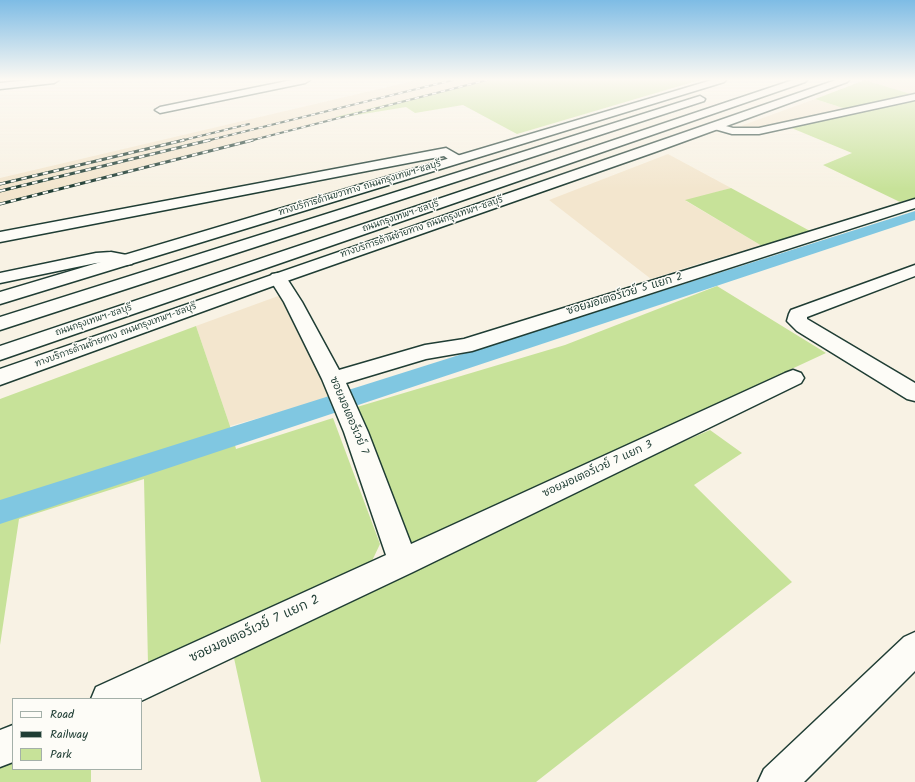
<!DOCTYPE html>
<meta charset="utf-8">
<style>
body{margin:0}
#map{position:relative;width:915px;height:782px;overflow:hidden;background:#f8f2e4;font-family:Kalam,sans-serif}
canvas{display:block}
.legend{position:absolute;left:12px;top:698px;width:130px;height:72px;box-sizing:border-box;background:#fdfcf7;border:1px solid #a4b0a9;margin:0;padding:5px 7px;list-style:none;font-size:12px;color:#1f3d34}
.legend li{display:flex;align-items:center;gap:8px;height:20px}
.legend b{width:20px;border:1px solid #a4b0a9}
</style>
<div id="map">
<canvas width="915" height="782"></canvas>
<ul class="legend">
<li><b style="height:5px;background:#fdfcf7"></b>Road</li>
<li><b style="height:5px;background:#1f3d34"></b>Railway</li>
<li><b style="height:11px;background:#c7e299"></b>Park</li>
</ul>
</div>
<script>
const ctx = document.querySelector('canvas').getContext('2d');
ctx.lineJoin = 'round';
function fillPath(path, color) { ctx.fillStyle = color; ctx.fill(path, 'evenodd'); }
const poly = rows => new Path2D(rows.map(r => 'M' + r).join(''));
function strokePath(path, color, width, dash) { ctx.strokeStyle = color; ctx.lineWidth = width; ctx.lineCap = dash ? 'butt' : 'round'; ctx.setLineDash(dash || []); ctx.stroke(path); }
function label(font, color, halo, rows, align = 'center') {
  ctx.font = font + ' Kalam,"Playpen Sans Thai",sans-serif'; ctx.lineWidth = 3; ctx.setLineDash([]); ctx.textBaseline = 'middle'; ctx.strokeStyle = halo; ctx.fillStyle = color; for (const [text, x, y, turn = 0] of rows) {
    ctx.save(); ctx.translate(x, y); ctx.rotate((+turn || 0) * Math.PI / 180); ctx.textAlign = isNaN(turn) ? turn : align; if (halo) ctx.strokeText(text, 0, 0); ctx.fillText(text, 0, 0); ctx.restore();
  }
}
const built = poly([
 [417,80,486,80,0,203,0,178],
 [865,80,915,80,915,95,914,95],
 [815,99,846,109,752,130,735,128],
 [668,154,731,188,686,201,762,246,707,261,651,279,549,200],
 [281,295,331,398,230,426,196,326]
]);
const green = poly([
 [486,80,700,80,517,134,463,105,415,113,406,107,339,118,335,117],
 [865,80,914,95,846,109,815,99],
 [915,100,915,198,900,202,823,165,852,153,789,127],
 [731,188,810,231,762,246,685,200],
 [717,286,826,353,410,546,357,407,565,345],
 [196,326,230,426,236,449,333,418,380,544,371,563,148,664,144,479,19,519,0,645,0,399],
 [710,430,742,453,694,485,792,582,536,782,261,782,234,658,589,482],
 [13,760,13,769,91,769,91,782,0,782,0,766]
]);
const canal = poly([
 [915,211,915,220,0,524,0,500,915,211]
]);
const street = poly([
 [31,80,59,80,54,83,0,89,0,83,31,80],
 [292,80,310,80,305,83,160,113,155,110,160,107,292,80],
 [915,94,915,100,759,134,732,134,711,128,709,126,715,123,733,128,759,128,915,94],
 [446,148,460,156,462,159,460,162,452,162,444,156,0,242,0,232,446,148],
 [915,199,915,208,472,351,426,359,346,383,368,432,411,544,785,373,793,370,801,373,804,378,801,383,413,572,141,701,141,699,91,699,96,687,386,555,344,432,322,379,284,302,269,278,272,274,278,273,284,274,302,302,339,370,425,345,464,339,915,199],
 [111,252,132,256,134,260,132,264,126,265,111,262,96,263,0,283,0,273,96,253,111,252],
 [915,265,915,276,807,317,807,319,915,383,915,401,907,399,797,331,787,321,789,314,791,310,915,265],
 [915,632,915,671,804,782,758,782,764,769,904,637,915,632],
 [13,725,13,762,0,767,0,730,13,725]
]);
const secondary = poly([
 [712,80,726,80,724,82,0,304,0,292,712,80],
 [836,80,849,80,847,82,655,152,284,282,0,385,0,369,836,80]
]);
const highway = poly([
 [793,80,807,80,805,82,0,360,0,346,793,80],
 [700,96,705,99,704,101,0,330,0,317,700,96]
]);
const railFar1 = poly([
 [180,141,249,124],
 [206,141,453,80],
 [249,141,487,80]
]);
const rail = poly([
 [0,184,184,140],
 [0,191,210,140],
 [0,204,253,140]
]);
const farStreetnames = [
 ["ทางบริการด้านขวาทาง ถนนกรุงเทพฯ-ชลบุรี",360,189,-17],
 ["ถนนกรุงเทพฯ-ชลบุรี",401,217,-19],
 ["ทางบริการด้านซ้ายทาง ถนนกรุงเทพฯ-ชลบุรี",422,228,-19],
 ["ถนนกรุงเทพฯ-ชลบุรี",94,321,-19],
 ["ทางบริการด้านซ้ายทาง ถนนกรุงเทพฯ-ชลบุรี",116,336,-20]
];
const streetNames = [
 ["ซอยมอเตอร์เวย์ 5 แยก 2",625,295,-17],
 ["ซอยมอเตอร์เวย์ 7",348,416,67],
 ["ซอยมอเตอร์เวย์ 7 แยก 3",598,470,-25]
];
const nearStreetnames = [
 ["ซอยมอเตอร์เวย์ 7 แยก 2",255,630,-25]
];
fillPath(built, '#f3e6ce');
fillPath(green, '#c7e299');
fillPath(canal, '#80c7e1');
strokePath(street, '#1f3d34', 3);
strokePath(secondary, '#1f3d34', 3);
strokePath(highway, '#1f3d34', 3);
fillPath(street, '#fdfcf7');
fillPath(secondary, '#fdfcf7');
fillPath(highway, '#fdfcf7');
strokePath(railFar1, '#1f3d34', 2);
strokePath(rail, '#1f3d34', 3);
strokePath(railFar1, '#fdfcf7', 1.5, [4.5]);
strokePath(rail, '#fdfcf7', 2, [5.5]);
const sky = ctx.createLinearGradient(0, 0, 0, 189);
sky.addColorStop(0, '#7ebce5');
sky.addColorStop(0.42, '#fcf9f3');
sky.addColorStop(1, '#fcf9f300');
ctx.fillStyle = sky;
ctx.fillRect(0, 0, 915, 189);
label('9px', '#1f3d34', '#fdfcf7', farStreetnames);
label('11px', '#1f3d34', '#fdfcf7', streetNames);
label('13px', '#1f3d34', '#fdfcf7', nearStreetnames);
</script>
